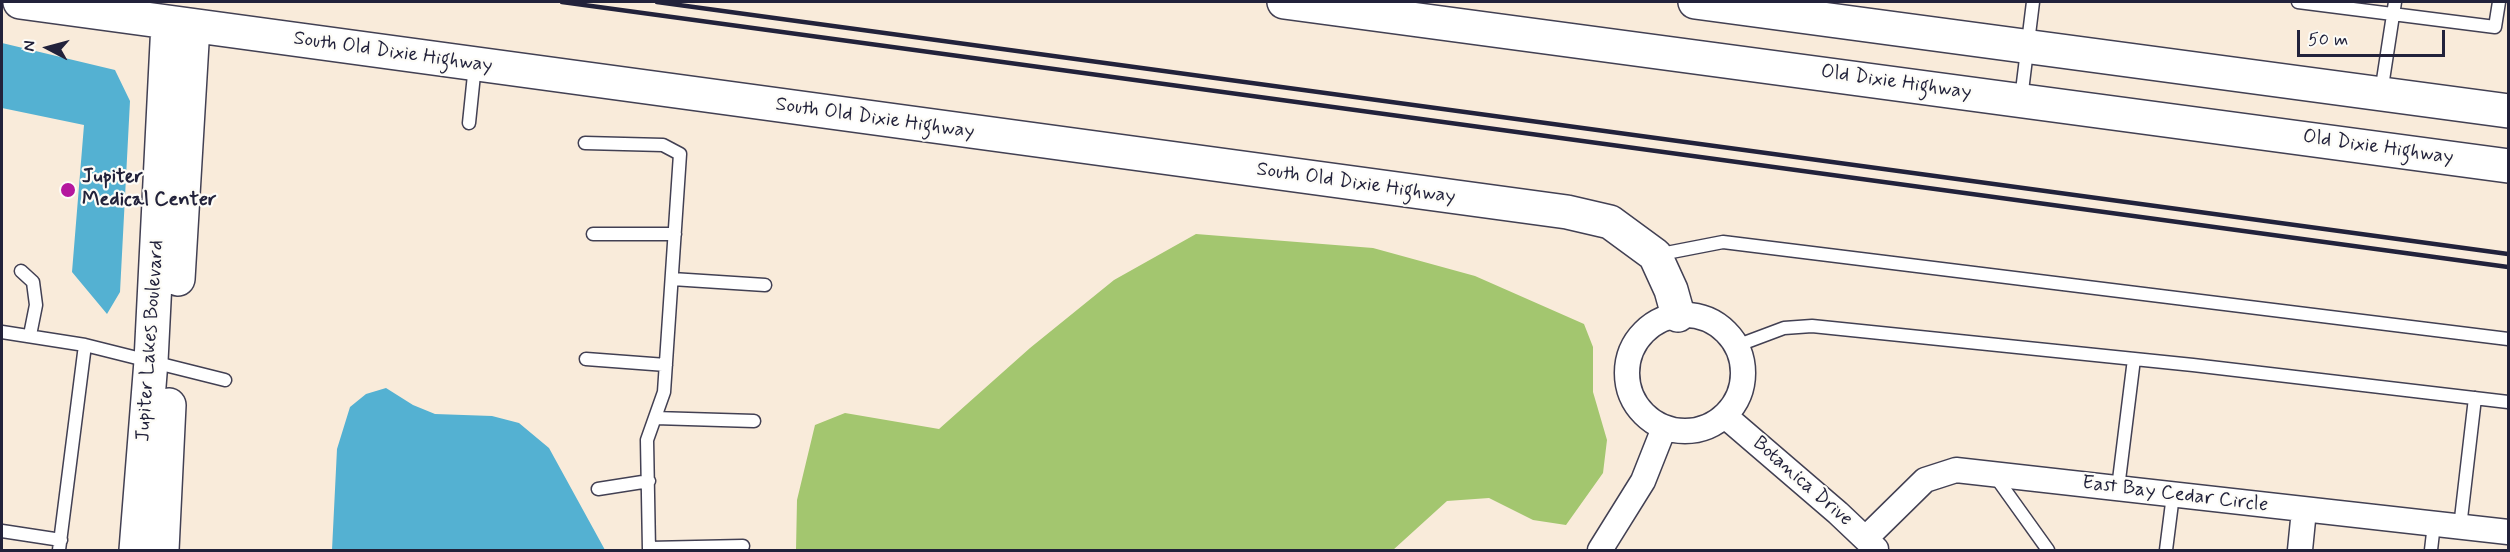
<!DOCTYPE html>
<style>
body{margin:0}
#map{position:relative;width:2510px;height:552px;overflow:hidden;background:#f9ebda;font-family:Mynerve,sans-serif}
canvas{display:block}
.frame{position:absolute;inset:0;border:3px solid #22223b;pointer-events:none}
.north{position:absolute;left:18px;top:18px;width:60px;height:60px;-webkit-text-stroke:4px #fdfcf7;paint-order:stroke;rotate:276deg;font-size:16px;font-weight:700;line-height:24px;text-align:center;color:#22223b}
.north::after{content:'';display:block;margin:auto;width:21px;height:27px;background:#22223b;clip-path:polygon(50% 0,100% 100%,50% 72%,0 100%)}
.scale{position:absolute;left:2297px;top:30px;width:148px;height:27px;box-sizing:border-box;border:3px solid #22223b;border-top:0;padding-left:8px;font-size:18px;line-height:21px;white-space:nowrap;color:#22223b;-webkit-text-stroke:4px #fdfcf7;paint-order:stroke}
</style>
<div id="map">
<canvas width="2510" height="552"></canvas>
<div class="frame"></div>
<div class="north">N</div>
<div class="scale">50 m</div>
</div>
<script>
const ctx = document.querySelector('canvas').getContext('2d');
ctx.lineJoin = 'round';
function fillPath(path, color) { ctx.fillStyle = color; ctx.fill(path, 'evenodd'); }
const poly = rows => new Path2D(rows.map(r => 'M' + r).join(''));
function strokePath(path, color, width, dash) { ctx.strokeStyle = color; ctx.lineWidth = width; ctx.lineCap = dash ? 'butt' : 'round'; ctx.setLineDash(dash || []); ctx.stroke(path); }
function label(font, color, halo, rows, align = 'center') {
  ctx.font = font + ' Mynerve,sans-serif'; ctx.lineWidth = 4.5; ctx.setLineDash([]); ctx.textBaseline = 'middle'; ctx.strokeStyle = halo; ctx.fillStyle = color; for (const [text, x, y, turn = 0] of rows) {
    ctx.save(); ctx.translate(x, y); ctx.rotate((+turn || 0) * Math.PI / 180); ctx.textAlign = isNaN(turn) ? turn : align; if (halo) ctx.strokeText(text, 0, 0); ctx.fillText(text, 0, 0); ctx.restore();
  }
}
const green = poly([
 [1196,234,1373,248,1475,276,1584,324,1593,347,1593,392,1607,440,1603,473,1566,525,1533,520,1489,498,1447,501,1393,550,796,550,797,500,815,425,845,413,939,429,1030,348,1114,280]
]);
const water = poly([
 [2,43,115,70,130,101,120,292,107,314,72,272,84,125,2,108],
 [386,388,413,405,435,414,492,416,519,423,549,448,605,550,332,550,337,449,350,407,366,394]
]);
const lane = poly([
 [2298,2,2495,27,2499,2],
 [2381,93,2395,2],
 [2021,99,2033,2],
 [469,123,475,65],
 [585,143,663,145,680,154,664,392,647,440,649,550],
 [593,234,675,234],
 [1656,255,1723,242,2508,339],
 [21,271,33,282,36,305,30,335],
 [672,279,765,285],
 [2,332,85,345,225,380],
 [1736,346,1784,328,1812,326,2193,365,2508,402],
 [586,359,666,365],
 [655,418,754,421],
 [1995,476,2048,550],
 [2118,488,2134,359],
 [598,489,649,481],
 [2460,527,2475,398],
 [2,531,61,540],
 [649,548,743,546],
 [59,550,85,345],
 [2166,550,2173,495],
 [2431,550,2434,524]
]);
const street = poly([
 '1627 373a58 58 0 1 1 116 0a58 58 0 1 1-116 0Z',
 [1725,416,1838,513,1876,549],
 [1866,538,1925,480,1956,470,2508,532],
 [1600,550,1643,481,1664,428],
 [2300,550,2304,510]
]);
const secondary = poly([
 [20,2,1567,212,1610,222,1655,255,1671,290,1678,315],
 [1284,2,2508,166],
 [1695,2,2508,111],
 [178,279,193,26],
 [136,550,151,361,168,23],
 [162,550,169,405]
]);
const rail = poly([
 [562,2,2508,267],
 [657,2,2508,254]
]);
const markers = [
 [68,190,8,"#b5179e"]
];
const streetNames = [
 ["South Old Dixie Highway",393,53,8],
 ["Old Dixie Highway",1896,83,8],
 ["South Old Dixie Highway",875,119,8],
 ["Old Dixie Highway",2378,148,8],
 ["South Old Dixie Highway",1356,184,8],
 ["Jupiter Lakes Boulevard",151,341,-86],
 ["Botanica Drive",1802,482,41],
 ["East Bay Cedar Circle",2175,495,7]
];
const poiNames = [
 ["Jupiter",82,178],
 ["Medical Center",82,201]
];
fillPath(green, '#a3c66f');
fillPath(water, '#54b1d2');
strokePath(lane, '#424053', 15);
strokePath(street, '#424053', 27);
strokePath(secondary, '#424053', 36);
strokePath(lane, '#fff', 12);
strokePath(street, '#fff', 24);
strokePath(secondary, '#fff', 33);
strokePath(rail, '#22223b', 4.5);
for (const [x, y, r, color] of markers) { const dot = new Path2D(); dot.arc(x, y, r, 0, 2 * Math.PI); ctx.fillStyle = color; ctx.fill(dot); strokePath(dot, '#fdfcf7', 2); }
label('20px', '#22223b', '#fdfcf7', streetNames);
label('bold 20px', '#22223b', '#fdfcf7', poiNames, 'left');
</script>
